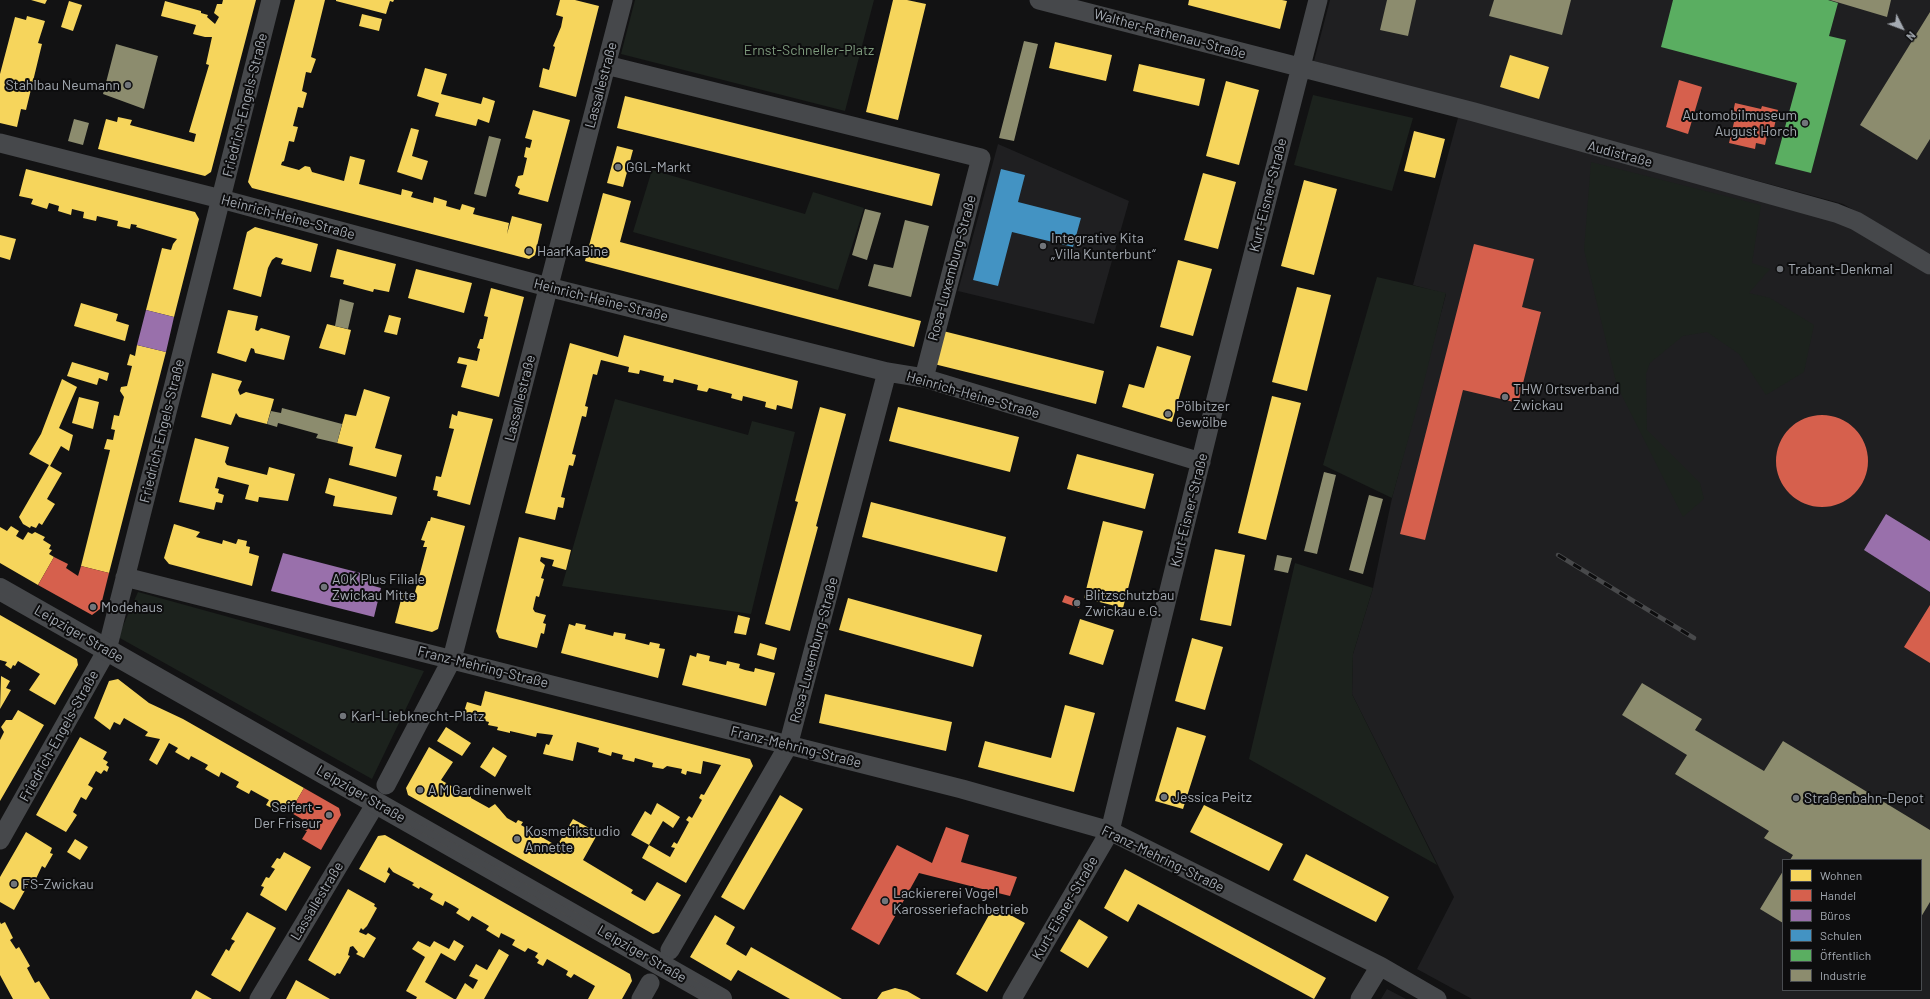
<!DOCTYPE html>
<meta charset="utf-8">
<style>
body{margin:0}
#map{position:relative;width:1930px;height:999px;overflow:hidden;background:#121213;font-family:Barlow,sans-serif}
canvas{display:block}
.legend{position:absolute;left:1782px;top:859px;width:140px;height:132px;box-sizing:border-box;background:#0d0d0e;border:1px solid #494c50;margin:0;padding:5px 7px;list-style:none;font-size:12px;color:#a4aab2}
.legend li{display:flex;align-items:center;gap:8px;height:20px}
.legend b{width:20px;border:1px solid #494c50}
.north{position:absolute;left:1882px;top:8px;width:40px;height:40px;-webkit-text-stroke:3px #0d0d0e;paint-order:stroke;rotate:132deg;font-size:11px;font-weight:700;line-height:16px;text-align:center;color:#a4aab2}
.north::after{content:'';display:block;margin:auto;width:14px;height:18px;background:#a4aab2;clip-path:polygon(50% 0,100% 100%,50% 72%,0 100%)}
</style>
<div id="map">
<canvas width="1930" height="999"></canvas>
<ul class="legend">
<li><b style="height:11px;background:#f6d55c"></b>Wohnen</li>
<li><b style="height:11px;background:#d6604d"></b>Handel</li>
<li><b style="height:11px;background:#9970ab"></b>Büros</li>
<li><b style="height:11px;background:#4393c3"></b>Schulen</li>
<li><b style="height:11px;background:#5aae61"></b>Öffentlich</li>
<li><b style="height:11px;background:#8c8c6e"></b>Industrie</li>
</ul>
<div class="north">N</div>
</div>
<script>
const ctx = document.querySelector('canvas').getContext('2d');
ctx.lineJoin = 'round';
function fillPath(path, color) { ctx.fillStyle = color; ctx.fill(path, 'evenodd'); }
const poly = rows => new Path2D(rows.map(r => 'M' + r).join(''));
function strokePath(path, color, width, dash) { ctx.strokeStyle = color; ctx.lineWidth = width; ctx.lineCap = dash ? 'butt' : 'round'; ctx.setLineDash(dash || []); ctx.stroke(path); }
function label(font, color, halo, rows, align = 'center') {
  ctx.font = font + ' Barlow,sans-serif'; ctx.lineWidth = 4; ctx.setLineDash([]); ctx.textBaseline = 'middle'; ctx.strokeStyle = halo; ctx.fillStyle = color; for (const [text, x, y, turn = 0] of rows) {
    ctx.save(); ctx.translate(x, y); ctx.rotate((+turn || 0) * Math.PI / 180); ctx.textAlign = isNaN(turn) ? turn : align; if (halo) ctx.strokeText(text, 0, 0); ctx.fillText(text, 0, 0); ctx.restore();
  }
}
const built = poly([
 [1330,0,1930,0,1930,254,1843,204,1314,61],
 [1459,114,1842,223,1930,275,1930,999,1472,999,1417,969,1454,897,1352,694,1353,654,1373,588,1392,498,1446,294,1413,285],
 [1783,860,1921,860,1921,990,1783,990],
 [998,144,1129,201,1094,324,958,291],
 [1387,989,1406,999,1381,999]
]);
const green = poly([
 [635,0,874,0,845,111,621,54],
 [1313,95,1413,118,1392,191,1294,165],
 [1591,162,1761,205,1752,263,1770,269,1749,293,1770,298,1814,325,1804,372,1766,395,1739,354,1707,332,1683,336,1650,363,1646,374,1647,430,1700,483,1704,499,1683,517,1617,386,1584,250],
 [652,170,805,214,813,192,864,208,838,290,633,232],
 [1377,277,1446,293,1423,386,1392,498,1323,465],
 [615,399,748,435,752,421,795,432,751,614,562,586],
 [1295,563,1373,588,1353,654,1352,694,1437,865,1249,759],
 [138,592,424,671,372,779,118,637]
]);
const homes = poly([
 [31,0,47,0,45,4],
 [223,0,256,0,211,172,205,176,98,149,106,119,117,122,118,117,132,120,130,125,194,142,196,134,189,132,209,65,206,64,212,37,205,37,193,34,196,25,161,16,165,1,201,11,201,13,208,15,207,17,215,24,219,17,214,13,217,4,222,4],
 [295,0,325,0,311,57,316,59,311,73,306,72,302,91,307,93,303,108,298,107,293,126,298,127,294,142,289,141,284,161,282,162,281,165,299,170,305,166,310,167,312,172,344,181,350,156,365,160,359,184,401,195,402,189,413,192,411,197,433,203,434,197,447,201,446,206,460,210,462,204,475,208,473,214,509,223,507,234,512,216,542,224,535,255,529,259,252,188,248,182],
 [336,0,394,0,393,2,390,1,386,14,336,1],
 [560,0,575,0,599,6,576,97,539,87,543,68,549,70,555,47,553,46,561,27,563,17,556,15],
 [893,0,907,0,926,4,898,120,866,112],
 [1189,0,1282,0,1287,1,1280,29,1188,5],
 [69,1,82,5,73,31,61,27],
 [362,14,382,19,379,31,359,26],
 [27,16,45,21,38,43,42,44,26,110,21,109,17,127,0,123,0,74,15,17,26,20],
 [1055,42,1112,55,1106,81,1049,68],
 [1510,55,1549,67,1539,99,1500,87],
 [1139,64,1205,79,1199,106,1133,91],
 [425,68,447,74,441,94,481,104,483,97,495,101,489,123,478,119,476,126,435,116,439,103,417,96],
 [1226,81,1259,90,1239,165,1206,156],
 [625,96,940,174,932,206,617,128],
 [533,110,570,120,548,202,518,194,520,189,515,186,518,176,523,175,527,158,524,157,526,147,530,148,532,140,525,138],
 [411,128,419,130,412,156,428,161,422,180,397,172],
 [1414,131,1445,139,1435,178,1404,171],
 [617,146,633,150,623,187,607,183],
 [26,169,195,212,199,219,174,317,146,310,162,248,171,250,173,244,177,239,136,227,137,225,131,224,130,229,117,226,118,221,97,216,96,221,83,218,84,212,72,209,71,215,58,211,59,206,49,203,47,209,31,204,33,199,19,196],
 [1203,173,1236,182,1218,249,1184,240],
 [1304,180,1337,189,1314,275,1281,266],
 [603,193,631,201,620,242,921,321,914,347,585,261],
 [255,227,318,244,311,272,281,264,283,259,276,257,272,260,268,268,261,297,233,289,247,232],
 [0,235,16,239,10,260,0,257],
 [337,249,396,264,389,292,374,289,373,292,343,284,344,280,330,277],
 [1178,260,1212,269,1193,336,1160,327],
 [416,269,472,283,464,313,408,298],
 [1297,287,1331,295,1307,391,1272,382],
 [491,288,524,297,499,397,461,387,467,365,457,363,459,357,477,361,480,349,477,348,480,339,483,339,488,317,484,316],
 [81,303,118,314,116,321,129,325,125,341,74,326],
 [228,310,258,316,255,330,258,331,261,328,290,336,284,360,255,353,254,349,251,348,246,362,217,353],
 [389,315,401,318,397,335,384,332],
 [327,324,351,330,345,355,319,348],
 [943,331,1104,371,1096,404,934,364],
 [624,335,798,381,792,409,777,405,776,410,765,407,766,402,743,396,742,401,731,398,732,394,709,388,707,392,697,390,698,385,674,379,673,383,663,381,664,376,640,370,639,374,628,372,629,367,601,360,597,375,593,374,585,406,588,407,586,417,582,416,572,454,576,455,573,466,569,465,561,497,565,498,563,508,558,507,555,520,525,513,570,343,618,357],
 [137,345,166,352,109,573,81,566,110,450,104,449,107,439,113,440,115,430,111,429,114,415,119,416,124,397,120,391,121,387,127,386,132,366,127,365,130,354,135,356],
 [1157,346,1191,356,1172,422,1122,407,1129,384,1144,388],
 [72,362,109,373,107,381,99,378,97,385,67,376],
 [212,373,242,381,238,390,240,395,246,392,274,399,267,424,239,417,236,413,231,425,201,417],
 [62,379,77,387,59,428,73,435,69,451,61,446,50,466,62,473,47,499,55,504,42,525,39,523,36,528,31,526,30,528,23,524,19,517,49,465,29,454,41,434],
 [364,389,390,397,375,448,402,455,396,477,349,465,353,447,337,443,345,414,356,416],
 [1272,396,1301,403,1266,540,1238,533],
 [79,397,99,402,93,429,72,423],
 [820,407,846,414,816,526,818,527,790,631,765,624,798,502,795,501],
 [898,407,1019,437,1010,472,889,441],
 [458,411,493,419,470,505,437,496,438,491,433,490,436,476,441,477,454,429,449,428,452,414,457,416],
 [195,438,229,447,225,462,227,465,267,475,269,467,295,474,288,501,259,497,258,502,245,499,249,485,218,477,215,488,219,489,218,493,224,495,222,503,216,502,214,510,179,502],
 [1077,454,1154,474,1145,509,1067,489],
 [329,478,397,497,392,515,333,506,335,496,325,493],
 [871,502,1006,537,997,572,862,537],
 [431,517,465,526,438,629,432,632,395,623,403,592,411,594,415,592,427,547,423,547,425,541,421,540,428,521,430,521],
 [1103,521,1143,531,1123,608,1084,598],
 [174,524,200,532,196,537,222,544,223,540,236,544,238,539,247,541,246,546,250,547,249,553,259,556,252,586,169,564,164,558],
 [11,526,19,531,16,536,23,540,28,532,32,534,35,532,45,537,43,540,51,545,49,549,52,550,49,554,54,557,38,585,0,563,0,527,7,531],
 [519,537,571,550,566,570,552,566,554,560,541,557,540,561,545,565,541,578,544,579,539,597,536,596,533,609,535,612,546,615,543,623,546,624,544,634,541,633,537,648,499,638,496,631],
 [1215,549,1245,555,1231,626,1200,620],
 [848,598,982,635,973,667,839,630],
 [0,615,77,659,78,665,55,705,29,690,40,674,18,661,15,666,13,665,11,669,5,665,7,662,0,660],
 [738,615,750,618,746,635,734,633],
 [1080,619,1114,630,1103,665,1069,654],
 [576,623,586,625,585,629,613,636,614,632,626,634,625,639,649,645,650,642,660,644,659,648,665,649,658,678,561,653,569,624,575,626],
 [1192,638,1223,647,1205,710,1175,701],
 [760,643,777,648,774,660,757,655],
 [697,653,710,656,709,661,726,665,727,661,740,664,739,668,745,670,754,672,755,668,775,673,766,706,682,685,690,655,696,657],
 [1,676,10,681,6,688,11,690,0,709],
 [118,679,149,703,183,719,304,788,290,812,282,808,279,812,266,805,269,800,251,790,249,794,236,787,239,782,221,772,219,777,205,769,208,765,191,756,189,760,175,752,178,748,169,743,157,765,149,760,160,739,145,736,148,732,124,718,120,725,114,722,110,730,94,718,109,681],
 [485,691,750,759,753,766,686,883,642,858,649,845,670,857,675,848,671,847,674,842,677,844,689,822,686,820,689,816,692,818,702,800,699,798,701,794,704,795,721,765,703,761,701,774,687,771,686,775,681,773,682,769,667,766,663,769,652,767,653,763,635,758,634,762,622,759,623,755,612,752,611,756,598,752,599,748,577,742,573,761,543,754,546,744,549,745,553,735,537,733,536,737,510,731,510,733,497,730,498,727,488,725,489,722,463,715,467,702,481,706],
 [825,694,952,722,946,751,819,723],
 [1065,705,1095,713,1074,792,978,767,985,741,1051,758],
 [18,710,44,725,0,801,0,740,4,732,1,727,6,720,12,720],
 [446,727,471,743,462,756,437,741],
 [1177,727,1206,736,1183,809,1155,801],
 [80,737,107,752,103,759,108,762,106,765,109,767,107,772,104,770,101,774,96,771,88,785,93,788,86,800,81,797,73,812,77,815,66,832,36,815],
 [429,747,453,762,441,780,458,790,463,787,468,792,471,791,471,798,489,808,495,804,507,818,516,823,518,820,523,822,521,825,557,846,573,819,598,833,583,860,633,890,631,893,645,901,657,882,681,895,659,932,653,934,408,795,406,788],
 [493,747,507,756,495,777,480,767],
 [780,795,803,809,744,910,721,897],
 [657,803,680,817,673,828,663,821,649,845,631,835,645,811,651,815],
 [1204,805,1283,844,1269,871,1190,832],
 [26,832,52,848,50,853,53,854,45,868,42,866,33,885,29,883,14,910,0,902,0,877],
 [385,835,630,974,632,981,622,999,588,999,595,986,574,974,571,978,566,975,568,971,547,959,543,966,537,963,539,960,535,957,538,953,528,948,525,952,512,945,515,940,501,933,499,938,486,930,489,926,472,916,469,921,456,913,459,909,454,906,445,901,443,906,430,899,433,894,420,887,419,889,412,885,414,883,393,872,389,867,387,872,390,874,385,883,359,869,378,836],
 [75,839,88,847,80,860,67,852],
 [284,852,311,867,286,911,260,895,264,887,261,886,266,877,269,878,275,869,271,867,277,858,280,859],
 [1306,854,1389,897,1376,922,1293,880],
 [1125,869,1326,978,1314,999,1138,904,1128,922,1104,908],
 [348,889,375,904,374,906,377,908,367,926,363,930,361,928,359,932,366,935,368,933,376,938,364,958,356,954,358,952,353,946,350,947,348,955,350,956,340,974,337,973,335,976,308,960],
 [994,906,1025,923,987,992,956,974],
 [247,912,276,928,240,992,211,975,226,949,229,951,232,945,235,941,231,939],
 [715,915,735,927,726,944,746,956,751,947,842,999,790,999,738,970,731,981,690,957],
 [1079,919,1108,937,1088,968,1060,951],
 [0,922,1,924,5,922,13,938,10,940,16,949,19,947,30,966,27,968,35,983,39,981,50,999,13,999,0,975],
 [454,940,464,946,455,961,441,953,425,982,454,999,416,999,417,997,406,991,425,957,412,949,418,941,430,947,434,941,449,949],
 [499,949,509,955,484,999,456,999,465,983,473,989,478,980,469,976,476,964,487,970],
 [296,980,330,999,286,999],
 [895,988,907,991,921,999,877,999,882,992],
 [196,990,212,999,191,999]
]);
const shops = poly([
 [1679,80,1702,87,1688,134,1666,127],
 [1735,103,1761,109,1762,106,1778,110,1774,128,1769,127,1765,145,1756,143,1755,149,1729,143,1735,118,1732,117],
 [1474,244,1534,259,1522,307,1541,312,1518,403,1463,390,1425,540,1400,534],
 '1776 461a46 46 0 1 1 92 0a46 46 0 1 1-92 0Z',
 [54,557,68,564,66,568,78,576,81,566,109,573,100,609,92,615,38,585],
 [1065,595,1081,601,1079,608,1062,602],
 [1930,605,1930,663,1904,647],
 [304,788,339,808,341,815,321,850,302,839,307,831,300,828,305,821,290,812],
 [946,827,969,835,961,862,1017,877,1010,896,919,873,879,945,851,929,897,845,932,863]
]);
const offices = poly([
 [146,310,174,317,166,352,137,345],
 [1886,514,1930,541,1930,592,1864,550],
 [283,553,372,576,370,585,381,588,374,617,271,591]
]);
const schools = poly([
 [1001,169,1025,175,1018,202,1081,218,1073,247,1012,232,998,286,973,280]
]);
const public = poly([
 [1673,0,1828,0,1838,3,1829,36,1846,40,1811,173,1775,164,1797,83,1661,47]
]);
const industry = poly([
 [1387,0,1416,0,1408,36,1380,30],
 [1494,0,1571,0,1562,35,1489,16],
 [1830,0,1891,0,1887,17],
 [1930,12,1930,139,1917,160,1860,125],
 [1024,41,1038,44,1014,141,999,138],
 [116,44,158,56,144,109,103,94],
 [74,119,89,123,83,145,68,141],
 [489,136,501,139,486,197,474,194],
 [865,209,881,213,867,260,852,255],
 [905,220,929,226,911,297,868,286,874,264,893,268],
 [340,299,354,303,348,329,335,326],
 [282,408,342,424,337,443,316,438,318,434,278,423,277,427,267,424,271,411,281,413],
 [1324,472,1336,475,1317,554,1304,551],
 [1369,495,1383,499,1363,574,1349,570],
 [1277,555,1292,558,1288,573,1274,570],
 [1642,683,1702,719,1695,730,1764,771,1783,741,1930,830,1930,902,1921,917,1921,860,1790,860,1793,855,1764,838,1769,831,1675,774,1687,755,1622,715],
 [1783,871,1783,923,1760,909]
]);
const minor = poly([
 [1039,0,1474,112,1836,213,1856,221,1930,265],
 [606,65,981,158,924,378],
 [0,143,221,199,548,287,887,372,924,378,1201,462],
 [125,577,962,789,1110,831,1380,966,1437,999],
 [386,785,452,659,623,0],
 [0,840,107,650,271,0],
 [670,950,788,746,887,372],
 [259,999,376,803],
 [641,999,650,983],
 [1012,999,1110,831,1215,403,1318,0],
 [1360,999,1380,966]
]);
const tertiary = poly([
 [0,589,721,999]
]);
const tram = poly([
 [0,584,727,999],
 [0,593,714,999]
]);
const rail = poly([
 [1558,555,1694,638]
]);
const markers = [
 [128,85,4,"#71757a"],
 [1805,123,4,"#71757a"],
 [618,167,4,"#71757a"],
 [1043,246,4,"#71757a"],
 [529,251,4,"#71757a"],
 [1780,269,4,"#71757a"],
 [1505,397,4,"#71757a"],
 [1168,414,4,"#71757a"],
 [324,587,4,"#71757a"],
 [1077,603,4,"#71757a"],
 [93,607,4,"#71757a"],
 [343,716,4,"#71757a"],
 [420,790,4,"#71757a"],
 [1164,797,4,"#71757a"],
 [1796,798,4,"#71757a"],
 [329,815,4,"#71757a"],
 [517,839,4,"#71757a"],
 [14,884,4,"#71757a"],
 [885,901,4,"#71757a"]
];
const streetNames = [
 ["Walther-Rathenau-Straße",1170,34,15],
 ["Lassallestraße",601,85,-75],
 ["Friedrich-Engels-Straße",245,105,-76],
 ["Audistraße",1620,154,15],
 ["Kurt-Eisner-Straße",1268,195,-76],
 ["Heinrich-Heine-Straße",288,217,15],
 ["Rosa-Luxemburg-Straße",952,268,-75],
 ["Heinrich-Heine-Straße",601,300,14],
 ["Heinrich-Heine-Straße",973,395,16],
 ["Lassallestraße",520,398,-76],
 ["Friedrich-Engels-Straße",162,431,-76],
 ["Kurt-Eisner-Straße",1189,510,-76],
 ["Leipziger Straße",79,634,30],
 ["Rosa-Luxemburg-Straße",814,650,-75],
 ["Franz-Mehring-Straße",483,667,14],
 ["Friedrich-Engels-Straße",59,736,-61],
 ["Franz-Mehring-Straße",796,747,14],
 ["Leipziger Straße",361,794,30],
 ["Franz-Mehring-Straße",1163,859,26],
 ["Lassallestraße",317,901,-59],
 ["Kurt-Eisner-Straße",1065,908,-60],
 ["Leipziger Straße",642,954,30]
];
const parkNames = [
 ["Ernst-Schneller-Platz",809,50]
];
const poiNames = [
 ["Stahlbau Neumann",120,85,"right"],
 ["Automobilmuseum",1797,115,"right"],
 ["August Horch",1797,131,"right"],
 ["GGL-Markt",626,167],
 ["Integrative Kita",1051,238],
 ["„Villa Kunterbunt“",1051,254],
 ["HaarKaBine",537,251],
 ["Trabant-Denkmal",1788,269],
 ["THW Ortsverband",1513,389],
 ["Zwickau",1513,405],
 ["Pölbitzer",1176,406],
 ["Gewölbe",1176,422],
 ["AOK Plus Filiale",332,579],
 ["Zwickau Mitte",332,595],
 ["Blitzschutzbau",1085,595],
 ["Zwickau e.G.",1085,611],
 ["Modehaus",101,607],
 ["Karl-Liebknecht-Platz",351,716],
 ["A M Gardinenwelt",428,790],
 ["Jessica Peitz",1172,797],
 ["Straßenbahn-Depot",1804,798],
 ["Seifert -",321,807,"right"],
 ["Der Friseur",321,823,"right"],
 ["Kosmetikstudio",525,831],
 ["Annette",525,847],
 ["FS-Zwickau",22,884],
 ["Lackiererei Vogel",893,893],
 ["Karosseriefachbetrieb",893,909]
];
fillPath(built, '#1f1f21');
fillPath(green, '#1c221d');
fillPath(homes, '#f6d55c');
fillPath(shops, '#d6604d');
fillPath(offices, '#9970ab');
fillPath(schools, '#4393c3');
fillPath(public, '#5aae61');
fillPath(industry, '#8c8c6e');
strokePath(minor, '#46484b', 19);
strokePath(tertiary, '#46484b', 22);
strokePath(tram, '#48494b', 1);
strokePath(rail, '#48494b', 4.5);
strokePath(rail, '#0d0d0e', 3, [9]);
for (const [x, y, r, color] of markers) { const dot = new Path2D(); dot.arc(x, y, r, 0, 2 * Math.PI); ctx.fillStyle = color; ctx.fill(dot); strokePath(dot, '#0d0d0e', 1.5); }
label('14px', '#a4aab2', '#0d0d0e', streetNames);
label('14px', '#7e9b7d', '#0d0d0e', parkNames);
label('14px', '#a4aab2', '#0d0d0e', poiNames, 'left');
</script>
